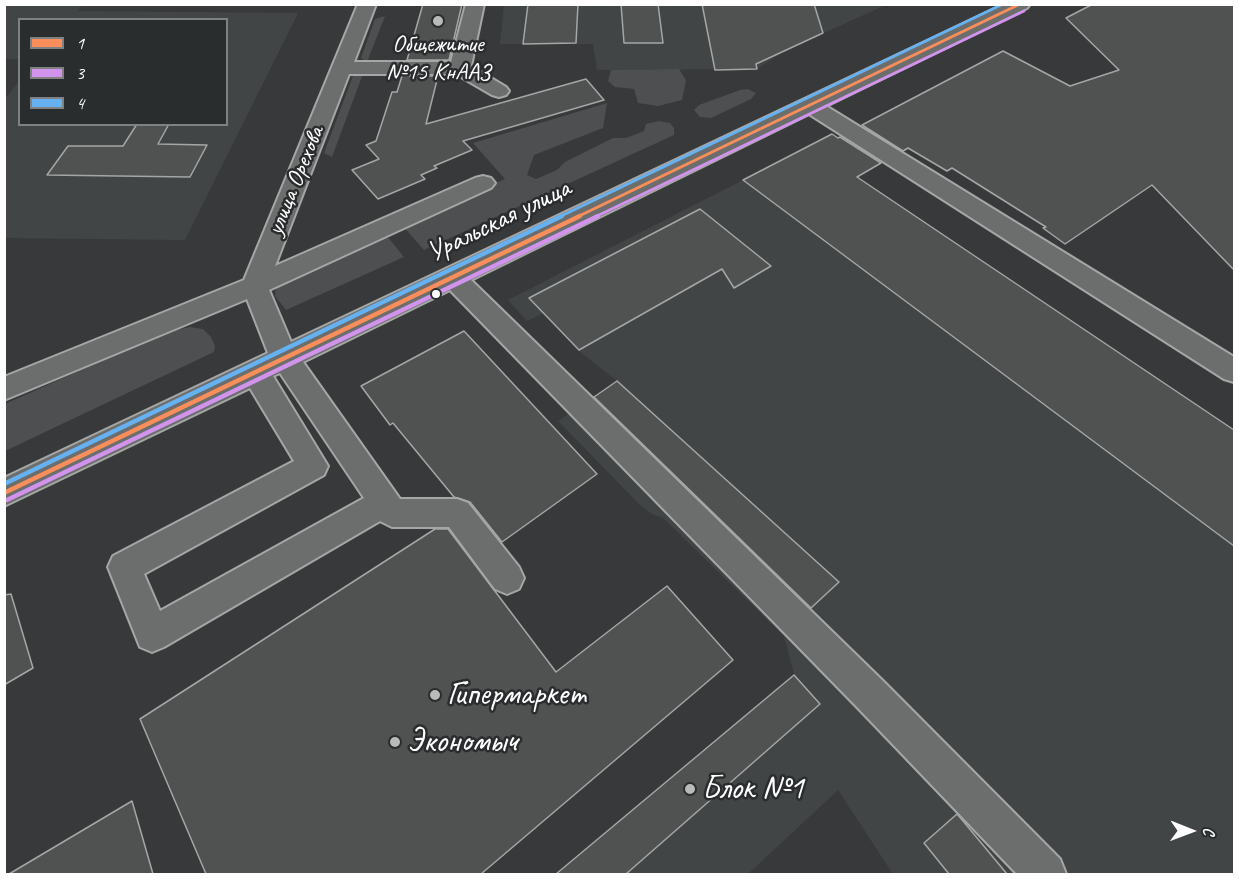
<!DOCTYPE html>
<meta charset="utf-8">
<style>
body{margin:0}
#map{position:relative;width:1239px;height:879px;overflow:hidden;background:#38393a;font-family:Caveat,sans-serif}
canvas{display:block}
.frame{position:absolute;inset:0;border:6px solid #fff;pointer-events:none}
.legend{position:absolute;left:18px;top:18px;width:210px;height:108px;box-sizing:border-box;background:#2a2d2e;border:2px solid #7f8182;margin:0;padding:8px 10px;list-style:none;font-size:18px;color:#fff}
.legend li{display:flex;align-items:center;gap:12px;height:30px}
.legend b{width:30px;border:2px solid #7f8182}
.north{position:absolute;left:1161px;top:801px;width:60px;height:60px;-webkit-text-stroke:4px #2a2d2e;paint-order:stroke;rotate:91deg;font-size:16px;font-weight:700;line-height:24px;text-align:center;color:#fff}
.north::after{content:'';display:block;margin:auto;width:21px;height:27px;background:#fff;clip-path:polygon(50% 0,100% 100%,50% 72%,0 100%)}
</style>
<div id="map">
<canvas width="1239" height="879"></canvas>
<div class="frame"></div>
<ul class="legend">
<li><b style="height:8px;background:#fa8e5a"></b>1</li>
<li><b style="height:8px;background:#d193ec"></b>3</li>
<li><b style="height:8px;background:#66b1f2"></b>4</li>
</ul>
<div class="north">С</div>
</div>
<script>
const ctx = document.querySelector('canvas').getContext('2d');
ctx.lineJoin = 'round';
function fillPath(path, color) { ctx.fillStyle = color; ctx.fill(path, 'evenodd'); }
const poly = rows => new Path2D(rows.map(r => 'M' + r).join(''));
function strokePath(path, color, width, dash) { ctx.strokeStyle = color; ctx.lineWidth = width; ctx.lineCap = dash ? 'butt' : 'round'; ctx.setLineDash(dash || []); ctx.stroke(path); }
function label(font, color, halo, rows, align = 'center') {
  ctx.font = font + ' Caveat,sans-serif'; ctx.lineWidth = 5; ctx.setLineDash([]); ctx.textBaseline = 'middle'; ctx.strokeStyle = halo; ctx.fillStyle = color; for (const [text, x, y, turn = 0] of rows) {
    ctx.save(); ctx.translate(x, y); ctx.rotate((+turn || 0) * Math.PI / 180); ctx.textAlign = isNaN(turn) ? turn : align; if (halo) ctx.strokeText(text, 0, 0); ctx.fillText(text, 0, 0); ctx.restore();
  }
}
const built = poly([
 [5,5,82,5,78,11,298,13,185,240,5,238,5,99,19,81,20,124,226,124,226,20,20,20,19,59,5,59],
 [504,5,886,5,784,51,757,69,597,70,593,44,500,44],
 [743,180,789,214,841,185,856,196,872,187,1234,430,1234,874,893,874,838,790,748,874,556,874,794,674,784,636,663,518,652,514,639,504,558,421,617,381,579,351,543,313,527,321,508,300]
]);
const green = poly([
 [385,16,367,62,361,58,375,19],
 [679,69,686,80,682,100,658,106,638,103,634,89,615,87,608,81,611,70],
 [364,71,332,157,324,153,353,76],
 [748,89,756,93,751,99,711,118,700,117,694,110,699,105,740,90],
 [607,103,603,128,534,155,527,175,536,179,557,170,565,162,613,138,626,138,644,131,646,124,659,121,670,123,674,128,674,135,424,250,402,225,505,179,473,143],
 [387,236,404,257,286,310,275,296,276,288,288,278],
 [190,327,203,329,211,337,215,346,214,352,5,451,5,404,166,332]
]);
const building = poly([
 [423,4,462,4,449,60,407,60,423,4],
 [528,4,578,4,576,43,523,44,528,4],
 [621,4,658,4,663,43,624,43,621,4],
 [702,4,814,4,823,33,756,64,757,69,715,70,702,4],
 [1093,4,1234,4,1234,270,1152,185,1065,244,1043,228,1046,227,952,168,947,171,908,148,903,151,862,125,1003,51,1070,86,1119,70,1066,18,1093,4],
 [402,76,438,76,426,124,586,79,604,100,463,141,472,150,434,166,437,168,421,175,425,179,378,199,352,170,379,159,366,145,376,141,392,92,397,92,402,76],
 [137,124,169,124,158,144,207,145,190,177,47,175,68,146,123,146,137,124],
 [832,134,838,138,840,137,881,163,857,177,1234,430,1234,546,743,180,832,134],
 [700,209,771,266,734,288,722,269,579,350,529,298,700,209],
 [464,331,597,474,502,542,470,502,454,497,393,423,390,425,361,386,464,331],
 [617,381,839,582,811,608,594,397,617,381],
 [435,529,448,529,556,672,667,586,733,660,481,874,206,874,140,719,435,529],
 [11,594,33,668,4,685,4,595,11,594],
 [794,675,820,704,626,874,556,874,794,675],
 [132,801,153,874,9,874,132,801],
 [957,814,963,821,1007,874,949,874,924,843,957,814]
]);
const minor = poly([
 [358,4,376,4,354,62,451,62,466,4,484,4,471,66,506,87,509,91,506,95,499,97,492,95,456,74,349,74,275,266,475,178,483,176,491,178,495,183,491,188,269,290,291,342,1005,4,1030,4,1027,8,826,106,1234,357,1234,382,1224,379,809,114,471,280,884,682,1060,859,1066,874,1017,874,858,708,450,290,303,362,400,499,457,499,468,503,519,567,524,578,519,589,507,594,495,589,449,527,392,527,380,521,164,647,152,652,140,647,108,567,113,556,294,461,250,388,4,506,4,478,268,353,247,299,4,400,4,377,244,280,358,4],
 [280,373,364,498,160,611,144,574,324,475,328,466,273,376,280,373]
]);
const bus1Far1 = poly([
 [577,217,1020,4]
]);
const bus1 = poly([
 [4,493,580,216]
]);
const bus2Far1 = poly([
 [595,217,1024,11]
]);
const bus2 = poly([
 [7,500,598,216]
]);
const bus3Far1 = poly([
 [559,217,1003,4]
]);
const bus3 = poly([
 [4,484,562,216]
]);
const markers = [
 [438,21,6,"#b9baba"],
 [436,294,5,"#fff"],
 [435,695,6,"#b9baba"],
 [395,742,6,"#b9baba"],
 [690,789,6,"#b9baba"]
];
const farPoinames = [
 ["Общежитие",438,45],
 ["№15 КнААЗ",438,73]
];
const farStreetnames = [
 ["улица Орехова",296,181,-68]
];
const streetNames = [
 ["Уральская улица",499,221,-26]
];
const nearPoinames = [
 ["Гипермаркет",447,695],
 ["Экономыч",407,742],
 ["Блок №1",702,789]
];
fillPath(built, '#424546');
fillPath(green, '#4d4f50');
fillPath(building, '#505151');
strokePath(building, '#a5a6a6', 1.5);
strokePath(minor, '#a5a6a6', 4);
fillPath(minor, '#6c6d6d');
strokePath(bus1Far1, '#fa8e5a', 3);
strokePath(bus1, '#fa8e5a', 4.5);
strokePath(bus2Far1, '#d193ec', 3);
strokePath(bus2, '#d193ec', 4.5);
strokePath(bus3Far1, '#66b1f2', 3);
strokePath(bus3, '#66b1f2', 4.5);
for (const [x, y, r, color] of markers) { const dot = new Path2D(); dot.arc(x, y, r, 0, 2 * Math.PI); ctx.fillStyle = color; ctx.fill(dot); strokePath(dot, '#2a2d2e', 2); }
label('24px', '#fff', '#2a2d2e', farPoinames);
label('24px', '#fff', '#2a2d2e', farStreetnames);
label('28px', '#fff', '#2a2d2e', streetNames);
label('33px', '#fff', '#2a2d2e', nearPoinames, 'left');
</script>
